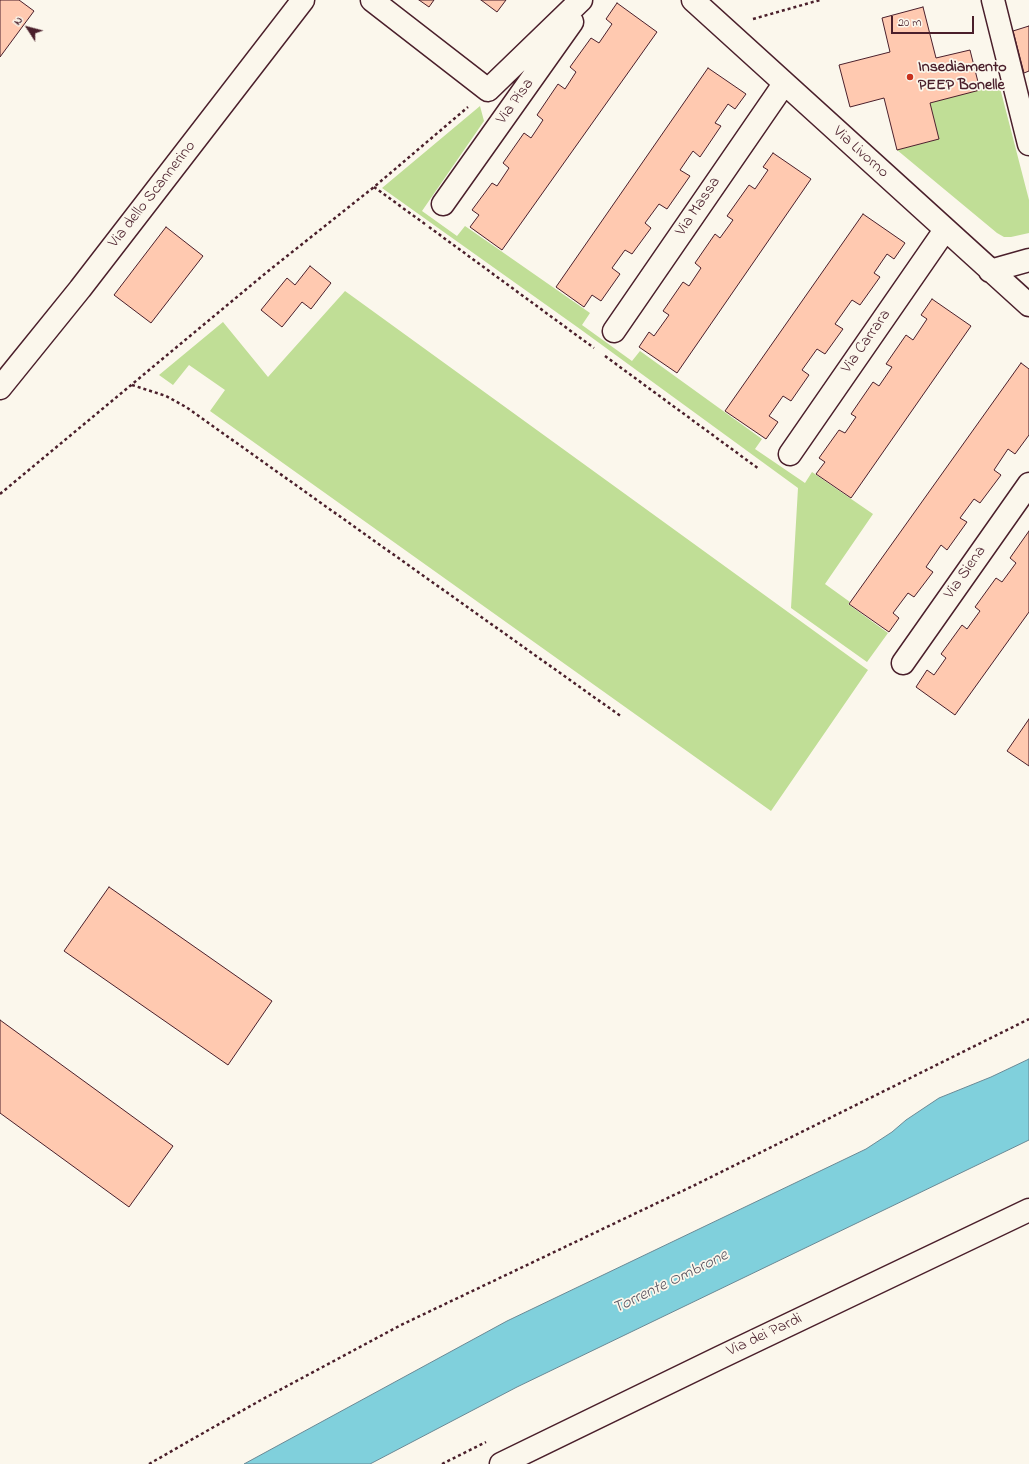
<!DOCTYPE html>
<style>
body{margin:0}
#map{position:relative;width:1029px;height:1464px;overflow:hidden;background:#fbf7ec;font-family:"Indie Flower",sans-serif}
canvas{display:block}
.north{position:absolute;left:8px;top:8px;width:40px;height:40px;-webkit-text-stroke:3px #fbf7ec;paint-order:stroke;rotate:306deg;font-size:11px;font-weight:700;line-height:16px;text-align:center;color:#4a1f2b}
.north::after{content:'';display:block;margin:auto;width:14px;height:18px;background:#4a1f2b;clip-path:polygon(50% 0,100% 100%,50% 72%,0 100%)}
.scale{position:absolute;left:891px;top:16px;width:83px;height:18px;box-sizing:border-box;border:2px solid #4a1f2b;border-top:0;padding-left:5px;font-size:12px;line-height:14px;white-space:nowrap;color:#4a1f2b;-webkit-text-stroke:3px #fbf7ec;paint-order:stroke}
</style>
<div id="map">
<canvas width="1029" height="1464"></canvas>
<div class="north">N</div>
<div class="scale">20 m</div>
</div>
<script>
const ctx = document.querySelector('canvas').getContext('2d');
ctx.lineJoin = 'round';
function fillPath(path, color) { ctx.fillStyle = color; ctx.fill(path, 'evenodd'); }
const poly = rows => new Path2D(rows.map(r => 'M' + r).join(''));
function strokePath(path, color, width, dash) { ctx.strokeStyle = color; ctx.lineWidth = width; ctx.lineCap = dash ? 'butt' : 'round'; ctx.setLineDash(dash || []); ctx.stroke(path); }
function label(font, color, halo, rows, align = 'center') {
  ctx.font = font + ' "Indie Flower",sans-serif'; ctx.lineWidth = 3.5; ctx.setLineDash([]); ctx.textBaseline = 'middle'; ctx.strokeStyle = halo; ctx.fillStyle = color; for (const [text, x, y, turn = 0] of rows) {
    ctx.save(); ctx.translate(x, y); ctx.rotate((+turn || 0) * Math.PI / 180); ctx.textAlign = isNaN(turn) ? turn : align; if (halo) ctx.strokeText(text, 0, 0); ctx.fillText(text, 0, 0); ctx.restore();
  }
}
const green = poly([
 [999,84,1029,200,1029,233,1011,237,1004,237,997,233,897,150,939,139,930,103],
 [480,106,484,121,422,211,457,236,465,226,590,313,582,325,632,361,640,351,762,439,755,449,805,483,812,472,873,514,825,584,850,602,848,604,888,633,867,662,791,608,798,488,580,329,382,188],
 [345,291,868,670,771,811,210,411,225,390,189,365,173,385,159,375,223,322,268,377]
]);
const water = poly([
 [1029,1059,1029,1140,517,1387,370,1464,244,1464,507,1321,866,1149,892,1132,906,1120,939,1098,991,1077,1029,1059]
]);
const building = poly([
 [0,0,19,0,34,11,0,57,0,0],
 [419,0,434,0,429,7,419,0],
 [481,0,506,0,497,12,481,0],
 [617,3,657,32,502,250,470,227,479,215,472,210,492,183,497,186,509,168,503,163,524,133,531,138,543,120,537,115,558,84,565,89,576,72,570,67,591,38,599,43,612,24,606,19,617,3],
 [923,7,936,58,970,50,980,90,930,103,939,139,897,150,884,98,850,107,839,65,890,52,882,18,923,7],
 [1029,26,1029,71,1024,73,1013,31,1029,26],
 [708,68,746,94,735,109,728,104,715,123,721,126,700,157,693,151,680,170,690,176,667,209,659,204,645,223,651,228,632,254,625,250,612,268,620,274,601,301,592,295,584,307,556,287,708,68],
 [773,153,811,179,677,373,639,347,649,332,654,336,669,315,663,311,683,282,689,286,701,268,695,263,715,234,720,238,733,220,727,216,749,185,755,189,768,170,763,167,773,153],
 [863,214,905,243,894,259,887,254,874,273,880,277,860,305,852,300,835,324,843,329,825,354,817,349,802,370,809,375,791,401,783,396,769,416,778,422,766,439,725,411,863,214],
 [166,227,203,256,151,323,114,295,166,227],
 [310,266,331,283,311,309,302,302,282,327,261,310,287,278,295,285,310,266],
 [932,299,971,326,851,498,816,474,825,462,819,458,839,430,845,433,856,417,851,414,873,382,879,386,892,367,886,364,906,335,913,340,927,319,921,315,932,299],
 [1021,363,1029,369,1029,435,1015,454,1008,449,994,470,1001,475,980,503,974,499,960,518,967,522,947,550,941,545,926,567,933,572,914,597,908,593,893,613,899,618,889,632,849,604,1021,363],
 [1029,531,1029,612,955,715,916,687,927,670,934,675,946,658,941,654,962,625,967,629,980,611,975,607,996,578,1002,582,1016,563,1010,558,1029,531],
 [1029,719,1029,766,1007,751,1029,719],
 [109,887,272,1001,228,1065,64,951,109,887],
 [0,1020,173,1146,129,1207,0,1113,0,1020]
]);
const path = poly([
 [753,19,820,0],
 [374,187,425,224],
 [429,227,594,348],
 [605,356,759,469],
 [132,385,166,396,186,407,622,717],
 [0,494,267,272,374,187,468,107],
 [149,1464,261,1400,401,1325,695,1185,1029,1019],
 [442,1464,486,1442]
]);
const minor = poly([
 [372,0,488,90,581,0],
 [693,0,1029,305],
 [993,0,1029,144],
 [443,204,572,22],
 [990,271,1029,260],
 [614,331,784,84],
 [0,388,80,289,303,0],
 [790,454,945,230],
 [903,663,1029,484],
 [501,1464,719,1358,1029,1210]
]);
const markers = [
 [910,77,4,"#c8321e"]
];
const poiNames = [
 ["Insediamento",918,68],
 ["PEEP Bonelle",918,86]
];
const streetNames = [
 ["Via Pisa",516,102,-54],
 ["Via Livorno",860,153,42],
 ["Via dello Scannerino",153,195,-52],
 ["Via Massa",699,207,-56],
 ["Via Carrara",867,342,-55],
 ["Via Siena",966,573,-55],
 ["Via dei Pardi",765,1336,-25]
];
const waterNames = [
 ["Torrente Ombrone",671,1283,-26]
];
fillPath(green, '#c0de96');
fillPath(water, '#80d0dc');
strokePath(water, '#6a8995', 1);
fillPath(building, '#ffc9b0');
strokePath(building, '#4a1f2b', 1);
strokePath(minor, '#4a1f2b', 25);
strokePath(path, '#4a1f2b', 2.5, [3, 3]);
strokePath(minor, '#fbf7ec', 22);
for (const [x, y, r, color] of markers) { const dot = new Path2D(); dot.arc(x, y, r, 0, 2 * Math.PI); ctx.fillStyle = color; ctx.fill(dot); strokePath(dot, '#fbf7ec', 1.5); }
label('bold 16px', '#4a1f2b', '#fbf7ec', poiNames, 'left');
label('16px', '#4a1f2b', '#fbf7ec', streetNames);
label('italic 17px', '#5a5460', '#fbf7ec', waterNames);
</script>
